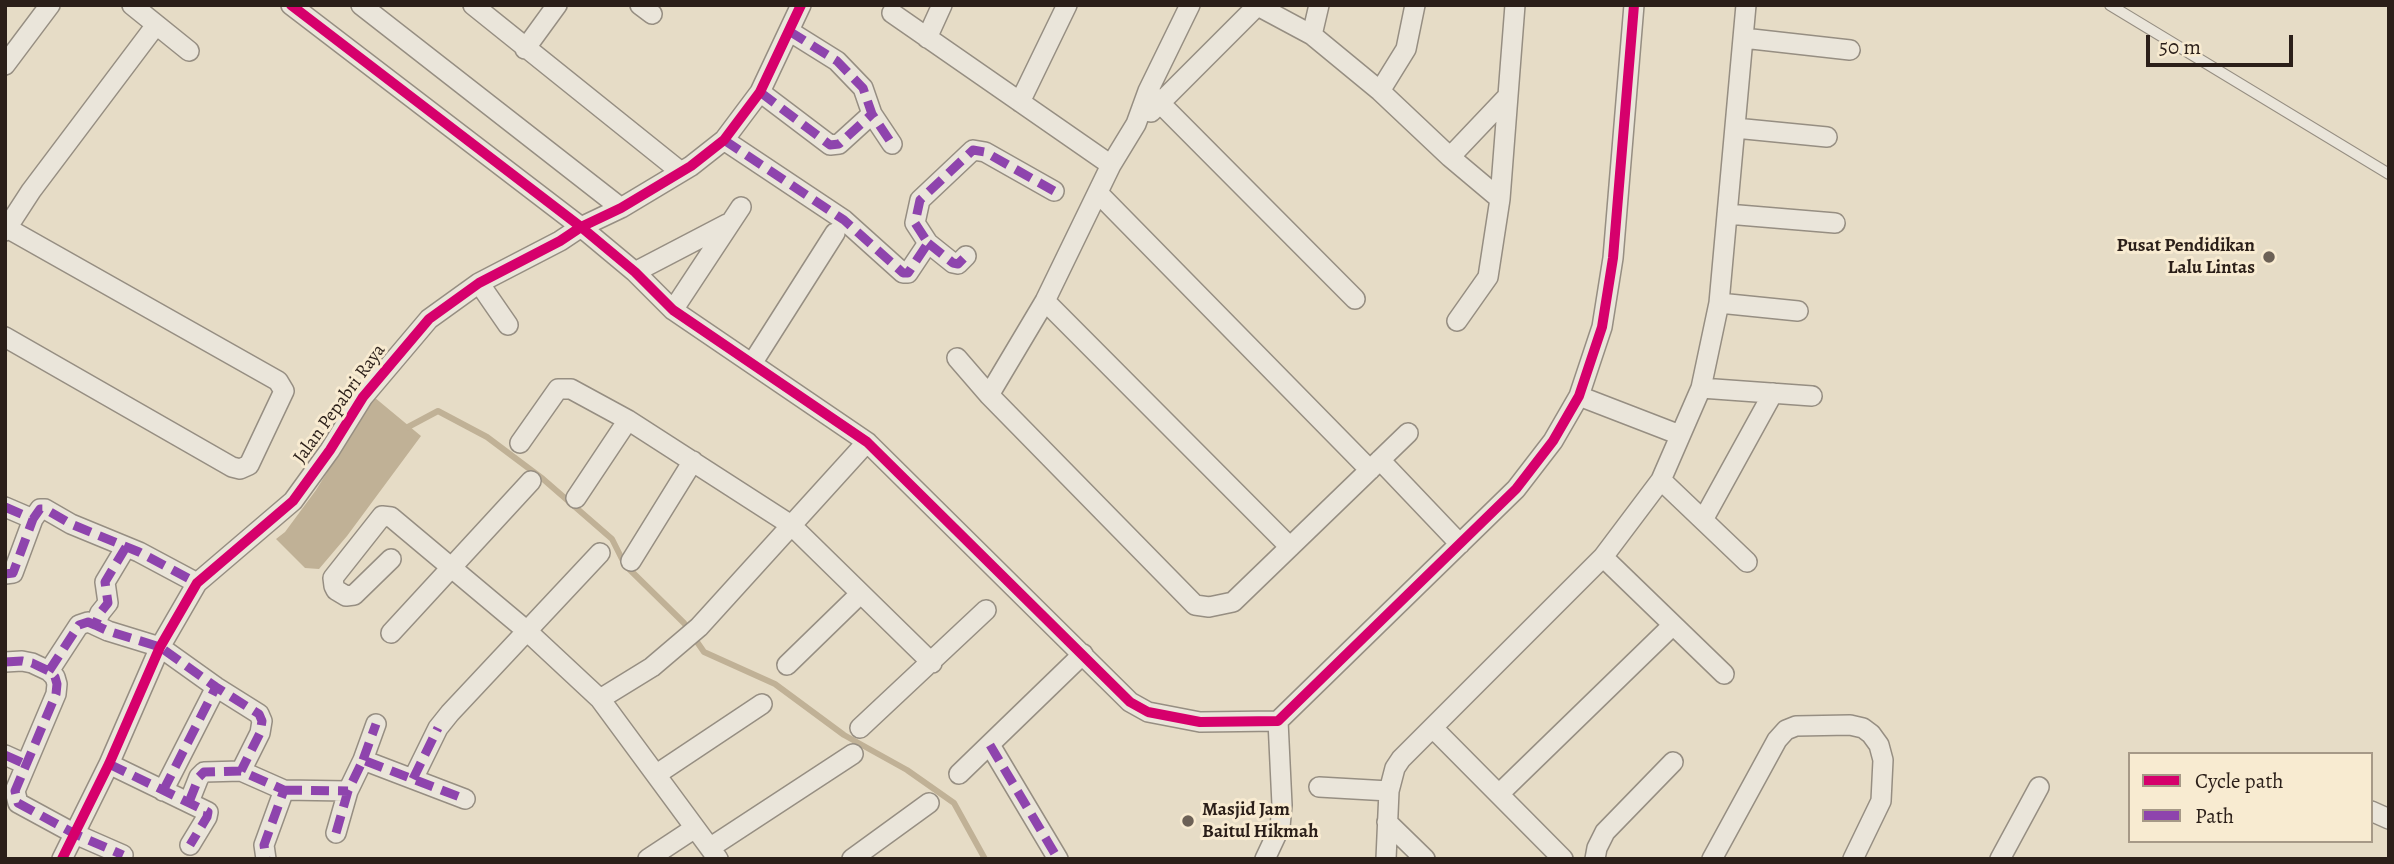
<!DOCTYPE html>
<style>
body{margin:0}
#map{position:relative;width:2394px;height:864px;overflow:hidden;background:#e6dcc6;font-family:Alegreya,serif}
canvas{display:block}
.frame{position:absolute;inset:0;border:7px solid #2b1f19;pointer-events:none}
.legend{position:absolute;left:2128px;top:752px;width:245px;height:91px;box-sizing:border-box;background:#f8ebd1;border:2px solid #a69987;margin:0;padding:9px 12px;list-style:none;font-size:21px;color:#2b1f19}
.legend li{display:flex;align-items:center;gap:14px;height:35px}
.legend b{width:35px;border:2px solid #a69987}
.scale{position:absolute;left:2146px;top:35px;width:147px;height:32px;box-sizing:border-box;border:4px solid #2b1f19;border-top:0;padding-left:9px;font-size:21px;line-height:24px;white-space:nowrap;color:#2b1f19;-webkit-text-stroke:5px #f8ebd1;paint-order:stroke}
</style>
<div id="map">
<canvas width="2394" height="864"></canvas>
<div class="frame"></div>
<ul class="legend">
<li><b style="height:9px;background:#d6006c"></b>Cycle path</li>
<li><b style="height:9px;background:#8e44ad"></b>Path</li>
</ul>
<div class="scale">50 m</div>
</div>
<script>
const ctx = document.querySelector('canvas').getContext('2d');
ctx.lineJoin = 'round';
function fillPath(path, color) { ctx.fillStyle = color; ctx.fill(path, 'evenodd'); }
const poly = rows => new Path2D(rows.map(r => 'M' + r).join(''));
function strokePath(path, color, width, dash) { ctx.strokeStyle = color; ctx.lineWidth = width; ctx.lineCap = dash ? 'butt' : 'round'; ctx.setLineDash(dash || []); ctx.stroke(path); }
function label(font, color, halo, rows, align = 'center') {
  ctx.font = font + ' Alegreya,serif'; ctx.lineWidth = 6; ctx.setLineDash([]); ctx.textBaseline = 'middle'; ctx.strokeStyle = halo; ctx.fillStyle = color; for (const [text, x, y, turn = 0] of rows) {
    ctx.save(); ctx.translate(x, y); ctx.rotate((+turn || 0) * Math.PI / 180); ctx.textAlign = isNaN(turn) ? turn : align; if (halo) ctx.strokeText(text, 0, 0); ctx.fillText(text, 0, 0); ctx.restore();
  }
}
const water = poly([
 [374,397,421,436,347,536,319,569,305,568,276,539,285,532,316,490]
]);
const stream = poly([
 [408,427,438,411,487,437,543,479,612,539,625,565,684,623,704,652,775,684,844,735,907,770,954,803,985,859]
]);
const service = poly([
 [2110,5,2389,174]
]);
const minor = poly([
 [132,5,189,51],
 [291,5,581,227,635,272,673,310,867,442,1130,702,1148,712,1200,722,1278,721,1516,489,1553,441,1579,396,1602,327,1613,258,1634,5],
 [361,5,621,208],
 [473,5,681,172],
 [640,5,652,14],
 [1256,5,1312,35,1380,91,1450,157,1500,199],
 [892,13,1111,165],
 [789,31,837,61,863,88,872,114,892,144],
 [1312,35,1319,5],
 [927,38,942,5],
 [1743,38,1850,50],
 [525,49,557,5],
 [5,65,50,5],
 [1148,91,1355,299],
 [1380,91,1406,49,1415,5],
 [760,92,830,145,839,144,872,114],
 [1020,102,1067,5],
 [1151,112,1257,6],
 [1735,128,1827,137],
 [724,140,844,220,903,273,908,273,928,243,915,223,920,200,973,150,985,152,1054,191],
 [1450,157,1506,98],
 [1098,193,1370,470],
 [1727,214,1835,223],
 [5,231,31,191,156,25],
 [928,243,953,263,958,264,966,256],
 [635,272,727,224],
 [479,283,508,325],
 [1045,301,1290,547],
 [1719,303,1798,311],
 [673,310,741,207],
 [1457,321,1488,277,1500,199,1515,5],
 [5,337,232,467,240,469,249,465,284,391,278,381,7,228],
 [957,358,989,395,1195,605,1209,607,1233,602,1408,433],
 [753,362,835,233],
 [1701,388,1812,396],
 [989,395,1045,301,1111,165,1136,124,1148,91,1190,5],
 [1579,396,1680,435],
 [520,443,558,389,571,389,628,420,791,525,932,663],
 [1380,460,1460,544],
 [1661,480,1747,562],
 [576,498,628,420],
 [5,507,33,519,40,509,45,509,71,524,139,552,197,583],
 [1703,520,1773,393],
 [126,547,105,582,108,603,100,613,95,625,108,631,160,647,216,687,259,714,262,721,260,733,241,771],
 [1603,557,1724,674],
 [391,559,354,595,346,596,336,590,334,586,333,578,382,516,391,517,527,631,600,699,718,859],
 [631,561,693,461],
 [5,574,13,573,33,519],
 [391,633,531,481],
 [5,662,22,661,32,663,49,671,55,677,57,684,56,694,15,791,18,803,75,834,123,855],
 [787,665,860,594],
 [49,671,79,625,88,622,95,625],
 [600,699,652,667,699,627,867,442],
 [860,728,986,610],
 [1433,728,1563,859],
 [990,745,1058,859],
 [5,755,25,764],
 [363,760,376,724],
 [109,764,208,812,207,817,190,845],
 [657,774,762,704],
 [959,774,1083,654],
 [413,779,438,728,450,713,600,553],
 [1319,787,1389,791],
 [284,790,348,791],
 [163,791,216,687],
 [1499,794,1673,625],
 [189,802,199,777,204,772,241,771,284,790,264,845,266,859],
 [2371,811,2389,819],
 [1387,822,1425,859],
 [336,833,348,791,363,760,465,799],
 [711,847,853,754],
 [62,859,109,764,160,647,197,583,293,501,330,450,363,397,429,319,479,283,560,241,581,227,621,208,691,166,724,140,760,92,801,5],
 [648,859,695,828],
 [852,859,929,803],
 [1265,859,1280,827,1282,805,1278,721],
 [1386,859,1389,791,1395,768,1401,759,1603,557,1661,480,1701,388,1719,303,1746,5],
 [1595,859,1597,848,1605,832,1673,762],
 [1712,859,1777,740,1786,730,1796,726,1850,725,1863,728,1871,734,1879,745,1883,760,1881,801,1853,859],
 [2000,859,2039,787]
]);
const quiet = poly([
 [789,31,837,61,863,88,872,114,892,144],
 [760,92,830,145,839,144,872,114],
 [724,140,844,220,903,273,908,273,928,243,915,223,920,200,973,150,985,152,1054,191],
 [928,243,953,263,958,264,966,256],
 [5,507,33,519,40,509,45,509,71,524,139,552,197,583],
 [126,547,105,582,108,603,100,613,95,625,108,631,160,647,216,687,259,714,262,721,260,733,241,771],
 [5,574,13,573,33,519],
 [5,662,22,661,32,663,49,671,55,677,57,684,56,694,15,791,18,803,75,834,123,855],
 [49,671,79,625,88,622,95,625],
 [990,745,1058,859],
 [5,755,25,764],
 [363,760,376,724],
 [109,764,208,812,207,817,190,845],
 [413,779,438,728],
 [284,790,348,791],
 [163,791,216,687],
 [189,802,199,777,204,772,241,771,284,790,264,845,266,859],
 [336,833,348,791,363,760,465,799]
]);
const cycleway = poly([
 [291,5,581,227,635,272,673,310,867,442,1130,702,1148,712,1200,722,1278,721,1516,489,1553,441,1579,396,1602,327,1613,258,1634,5],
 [62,859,109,764,160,647,197,583,293,501,330,450,363,397,429,319,479,283,560,241,581,227,621,208,691,166,724,140,760,92,801,5]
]);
const markers = [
 [2269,257,7,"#6c6156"],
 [1188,821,7,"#6c6156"]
];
const poiNames = [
 ["Pusat Pendidikan",2255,246],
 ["Lalu Lintas",2255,268],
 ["Masjid Jam",1202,810,"left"],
 ["Baitul Hikmah",1202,832,"left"]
];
const streetNames = [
 ["Jalan Pepabri Raya",340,404,-54]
];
fillPath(water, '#c0b196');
strokePath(stream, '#c0b196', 6);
strokePath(service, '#968e82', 12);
strokePath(minor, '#968e82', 22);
strokePath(service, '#eae5da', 10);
strokePath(minor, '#eae5da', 19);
strokePath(quiet, '#8e44ad', 9, [18, 9]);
strokePath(cycleway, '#d6006c', 10);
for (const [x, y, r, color] of markers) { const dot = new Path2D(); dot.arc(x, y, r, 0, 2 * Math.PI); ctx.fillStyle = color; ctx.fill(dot); strokePath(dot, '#f8ebd1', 2.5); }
label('bold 19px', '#2b1f19', '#f8ebd1', poiNames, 'right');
label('19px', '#2b1f19', '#f8ebd1', streetNames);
</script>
